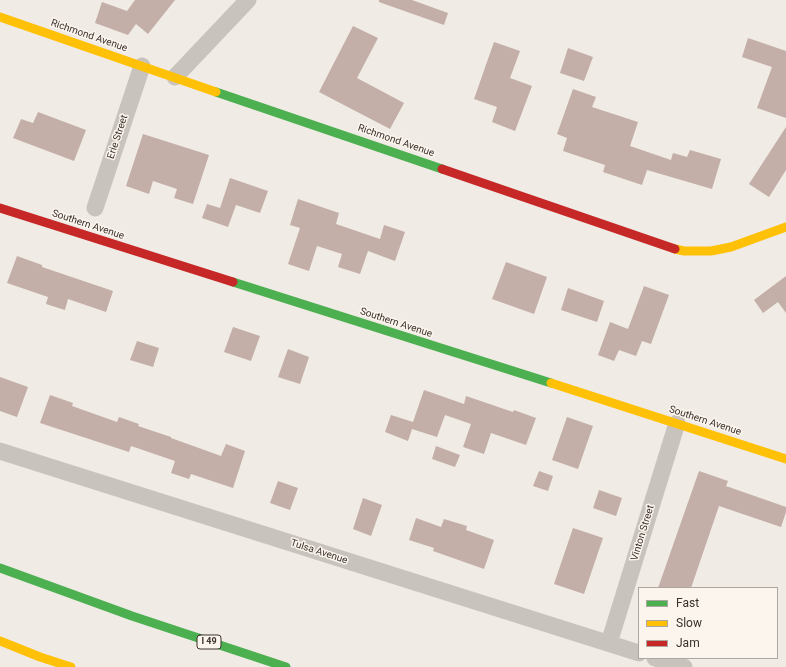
<!DOCTYPE html>
<style>
body{margin:0}
#map{position:relative;width:786px;height:667px;overflow:hidden;background:#f0ebe5;font-family:Roboto,sans-serif}
canvas{display:block}
.legend{position:absolute;left:638px;top:587px;width:140px;height:72px;box-sizing:border-box;background:#fbf5ee;border:1px solid #aea6a0;margin:0;padding:5px 7px;list-style:none;font-size:12px;color:#3b302b}
.legend li{display:flex;align-items:center;gap:8px;height:20px}
.legend b{width:20px;border:1px solid #aea6a0}
</style>
<div id="map">
<canvas width="786" height="667"></canvas>
<ul class="legend">
<li><b style="height:5px;background:#4caf50"></b>Fast</li>
<li><b style="height:5px;background:#ffc107"></b>Slow</li>
<li><b style="height:5px;background:#c62828"></b>Jam</li>
</ul>
</div>
<script>
const ctx = document.querySelector('canvas').getContext('2d');
ctx.lineJoin = 'round';
function fillPath(path, color) { ctx.fillStyle = color; ctx.fill(path, 'evenodd'); }
const poly = rows => new Path2D(rows.map(r => 'M' + r).join(''));
function strokePath(path, color, width, dash) { ctx.strokeStyle = color; ctx.lineWidth = width; ctx.lineCap = dash ? 'butt' : 'round'; ctx.setLineDash(dash || []); ctx.stroke(path); }
function label(font, color, halo, rows, align = 'center') {
  ctx.font = font + ' Roboto,sans-serif'; ctx.lineWidth = 3; ctx.setLineDash([]); ctx.textBaseline = 'middle'; ctx.strokeStyle = halo; ctx.fillStyle = color; for (const [text, x, y, turn = 0] of rows) {
    ctx.save(); ctx.translate(x, y); ctx.rotate((+turn || 0) * Math.PI / 180); ctx.textAlign = isNaN(turn) ? turn : align; if (halo) ctx.strokeText(text, 0, 0); ctx.fillText(text, 0, 0); ctx.restore();
  }
}
const building = poly([
 [135,0,175,0,148,34,136,24,128,35,95,23,102,2,127,11],
 [379,0,412,0,448,13,444,25,379,2],
 [353,26,378,38,357,78,404,103,390,129,319,92],
 [748,38,786,51,786,118,757,108,772,67,742,57],
 [494,42,520,51,510,78,532,86,515,131,492,122,497,107,474,99],
 [568,48,593,57,584,81,560,73],
 [573,89,596,97,592,107,638,122,630,146,671,160,673,153,687,157,690,150,721,159,712,189,647,170,642,185,603,172,605,165,563,151,567,138,557,134],
 [38,112,86,130,74,161,13,138,21,119,33,123],
 [786,127,786,170,769,197,749,184],
 [143,134,209,155,193,204,174,198,177,189,153,181,149,194,126,186],
 [230,178,268,191,260,213,236,205,228,227,202,218,207,204,220,208],
 [298,199,339,213,336,224,380,239,384,225,405,232,395,261,368,251,360,274,338,267,342,254,317,246,309,271,288,264,300,228,290,225],
 [17,256,42,265,42,267,113,291,106,312,68,299,65,310,46,304,48,297,7,283],
 [506,262,547,277,534,314,492,299],
 [786,276,786,313,778,302,763,313,754,300],
 [644,286,669,295,651,344,642,341,636,356,619,350,614,361,598,355,610,322,628,329],
 [568,288,604,301,597,322,561,310],
 [233,327,260,336,251,361,224,352],
 [137,341,159,348,153,367,130,360],
 [288,349,309,357,300,384,278,377],
 [0,377,28,387,17,417,0,411],
 [424,390,464,404,466,396,513,412,514,410,536,418,526,445,491,433,484,454,463,447,471,424,445,415,437,437,412,429,408,441,385,432,391,415,413,422],
 [50,395,73,403,72,406,117,422,119,417,139,424,138,426,171,437,171,438,221,456,226,444,245,451,233,488,191,474,189,479,171,473,175,461,131,446,129,452,40,423],
 [567,417,593,426,578,469,552,460],
 [436,446,460,455,455,467,432,459],
 [539,471,553,476,548,491,533,486],
 [699,471,728,481,726,486,786,507,786,512,781,527,719,506,691,588,658,588],
 [278,481,298,488,290,510,270,503],
 [599,490,622,498,616,516,593,508],
 [363,498,382,505,371,536,353,529],
 [416,518,441,527,444,519,467,526,466,530,494,540,484,569,433,551,434,548,409,540],
 [573,528,603,538,584,594,554,584]
]);
const street = poly([
 [175,77,248,0],
 [95,208,142,66],
 [0,451,639,653],
 [609,643,677,423],
 [655,658,684,667]
]);
const fast = poly([
 [216,92,442,169],
 [233,282,551,383],
 [0,568,132,616,286,667]
]);
const slow = poly([
 [0,17,216,92],
 [675,249,684,251,711,251,731,247,786,227],
 [551,383,786,459],
 [0,641,40,657,71,667]
]);
const jam = poly([
 [442,169,675,249],
 [0,208,233,282]
]);
const shields = [
 [209,642,24]
];
const shieldNames = [
 ["I 49",209,642]
];
const streetNames = [
 ["Richmond Avenue",89,36,19],
 ["Erie Street",118,137,-72],
 ["Richmond Avenue",396,141,19],
 ["Southern Avenue",88,225,18],
 ["Southern Avenue",396,323,18],
 ["Southern Avenue",705,421,18],
 ["Vinton Street",643,533,-73],
 ["Tulsa Avenue",319,552,18]
];
fillPath(building, '#c3afa7');
strokePath(street, '#c9c3be', 17);
strokePath(fast, '#4caf50', 9);
strokePath(slow, '#ffc107', 9);
strokePath(jam, '#c62828', 9);
for (const [x, y, w] of shields) { const box = new Path2D(); box.roundRect(x - w / 2, y - 7, w, 14, 3); ctx.fillStyle = '#fbf5ee'; ctx.fill(box); strokePath(box, '#3b302b', 1); }
label('bold 9px', '#3b302b', null, shieldNames);
label('10px', '#3b302b', '#fbf5ee', streetNames);
</script>
